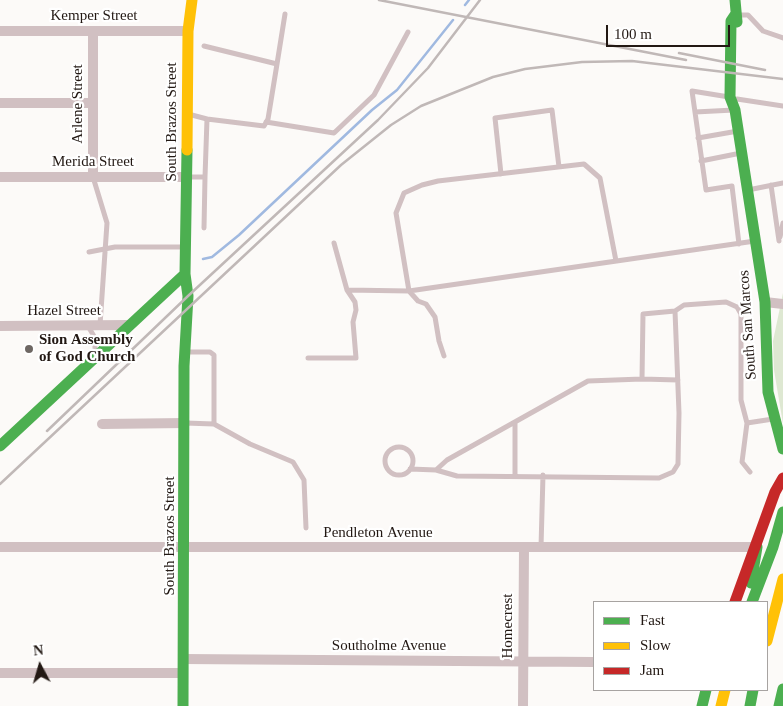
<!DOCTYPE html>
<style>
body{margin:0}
#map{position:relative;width:783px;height:706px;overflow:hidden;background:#fcfaf8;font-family:"Times New Roman",serif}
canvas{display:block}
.legend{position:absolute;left:593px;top:601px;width:175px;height:90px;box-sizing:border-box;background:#fff;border:1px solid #a7a3a1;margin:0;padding:6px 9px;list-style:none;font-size:15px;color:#221813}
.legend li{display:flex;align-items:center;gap:10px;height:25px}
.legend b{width:25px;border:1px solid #a7a3a1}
.north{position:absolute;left:15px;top:641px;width:50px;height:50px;-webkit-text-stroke:4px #fff;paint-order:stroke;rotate:354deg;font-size:14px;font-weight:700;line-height:20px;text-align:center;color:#221813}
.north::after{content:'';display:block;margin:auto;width:18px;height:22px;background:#221813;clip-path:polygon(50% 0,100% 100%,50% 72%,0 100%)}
.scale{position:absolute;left:606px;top:25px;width:124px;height:22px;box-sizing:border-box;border:2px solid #221813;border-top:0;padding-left:6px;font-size:15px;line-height:18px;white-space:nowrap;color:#221813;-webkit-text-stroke:4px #fff;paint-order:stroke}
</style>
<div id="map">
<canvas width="783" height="706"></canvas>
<ul class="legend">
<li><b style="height:6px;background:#4caf50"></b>Fast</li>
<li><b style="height:6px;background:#ffc107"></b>Slow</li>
<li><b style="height:6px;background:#c62828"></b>Jam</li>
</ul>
<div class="north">N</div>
<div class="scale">100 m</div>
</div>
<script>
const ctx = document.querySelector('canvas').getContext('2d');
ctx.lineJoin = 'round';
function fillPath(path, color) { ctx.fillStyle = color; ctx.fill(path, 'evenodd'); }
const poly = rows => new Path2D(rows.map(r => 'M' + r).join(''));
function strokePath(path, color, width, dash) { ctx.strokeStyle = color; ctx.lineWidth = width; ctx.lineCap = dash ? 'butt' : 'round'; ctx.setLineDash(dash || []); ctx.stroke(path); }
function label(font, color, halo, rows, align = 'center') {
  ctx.font = font + ' "Times New Roman",serif'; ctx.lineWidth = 4.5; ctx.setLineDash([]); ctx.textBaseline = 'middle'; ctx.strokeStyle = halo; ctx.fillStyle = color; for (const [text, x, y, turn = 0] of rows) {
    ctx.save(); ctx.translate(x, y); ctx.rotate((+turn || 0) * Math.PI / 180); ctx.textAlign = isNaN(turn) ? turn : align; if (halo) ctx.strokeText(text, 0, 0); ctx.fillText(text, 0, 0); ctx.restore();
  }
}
const green = poly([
 [783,293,783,424,774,370,773,341]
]);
const stream = poly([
 [465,5,469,0],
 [203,259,212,257,239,235,372,110,397,90,453,20]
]);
const lane = poly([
 [738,15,748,15,763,31,783,38],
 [204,46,277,64,268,119,264,126,207,119,205,177],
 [277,64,285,14],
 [729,97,692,91,706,190,732,186,739,244],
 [737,99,783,106],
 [695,112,734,110],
 [188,114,207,119],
 [266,122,334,133,374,95,408,32],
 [698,138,738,131],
 [701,161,741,153],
 [501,174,495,118,552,110,559,167],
 [93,177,107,223,100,325],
 [187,177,205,177,204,228],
 [771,185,779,241],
 [748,190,783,183],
 [780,237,783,223],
 [334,243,347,290,409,291,755,241],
 [89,252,115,247,183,247],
 [88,326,95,338,95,352],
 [187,352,210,352,214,355,214,424],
 [444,356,439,341,435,317,426,304,418,301,409,291,396,213,404,193,422,185,438,181,584,164,600,178,616,261],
 [308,358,356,358,353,322,356,310,355,302,347,290],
 [642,379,678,380],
 [515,422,515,475],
 [185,423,214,424,250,444,293,462,304,480,306,528],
 [747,423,773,419],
 '385 461a14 14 0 1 1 28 0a14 14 0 1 1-28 0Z',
 [410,469,436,470,447,460,588,381,642,379,643,314,675,311,684,305,726,302,737,307,741,314,741,400,747,423,742,462,750,472],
 [436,470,457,476,659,478,673,472,678,464,679,413,675,311],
 [541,547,543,475]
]);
const street = poly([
 [0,31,188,31],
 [0,103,93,103],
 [0,177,187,177],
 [93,177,93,31],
 [765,302,783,304],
 [0,326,129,325],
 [102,424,185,423],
 [0,547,757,547],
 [183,659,594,662],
 [0,673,183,673],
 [523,706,524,547]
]);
const fast = poly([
 [735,0,737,22],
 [735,15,731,21,730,97,735,110,765,302,768,392,783,449],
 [0,446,185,274],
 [751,583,757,547],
 [752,602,773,547,783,512],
 [183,706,184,366,188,296,185,274,187,150],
 [702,706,706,690],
 [750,706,753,690],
 [779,706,783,689]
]);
const slow = poly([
 [187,150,188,31,192,0],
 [767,641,783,579],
 [721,706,725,690]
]);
const jam = poly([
 [735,602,775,492,783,478]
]);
const rail = poly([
 [379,0,686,60],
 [679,53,765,70],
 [47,431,188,296,378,120,428,68,480,0],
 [0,484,341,165,391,125,421,106,493,77,525,69,582,62,632,61,783,79]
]);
const markers = [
 [29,349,5,"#6e6763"]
];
const streetNames = [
 ["Kemper Street",94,16],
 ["Arlene Street",78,104,-90],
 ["South Brazos Street",172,122,-90],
 ["Merida Street",93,162],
 ["Hazel Street",64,311],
 ["South San Marcos",748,325,-94],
 ["Pendleton Avenue",378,533],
 ["South Brazos Street",170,536,-90],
 ["Homecrest",508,626,-90],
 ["Southolme Avenue",389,646]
];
const poiNames = [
 ["Sion Assembly",39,340],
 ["of God Church",39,357]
];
fillPath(green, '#dee8d2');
strokePath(stream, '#a0b9e0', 2.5);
strokePath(lane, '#d1c0c2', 5);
strokePath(street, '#d1c0c2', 10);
strokePath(fast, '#4caf50', 11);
strokePath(slow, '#ffc107', 11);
strokePath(jam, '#c62828', 11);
strokePath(rail, '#c0b8b7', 2.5);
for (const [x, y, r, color] of markers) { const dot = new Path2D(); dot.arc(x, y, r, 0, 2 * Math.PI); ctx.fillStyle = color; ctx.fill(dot); strokePath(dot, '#fff', 2); }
label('15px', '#221813', '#fff', streetNames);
label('bold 15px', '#221813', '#fff', poiNames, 'left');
</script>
